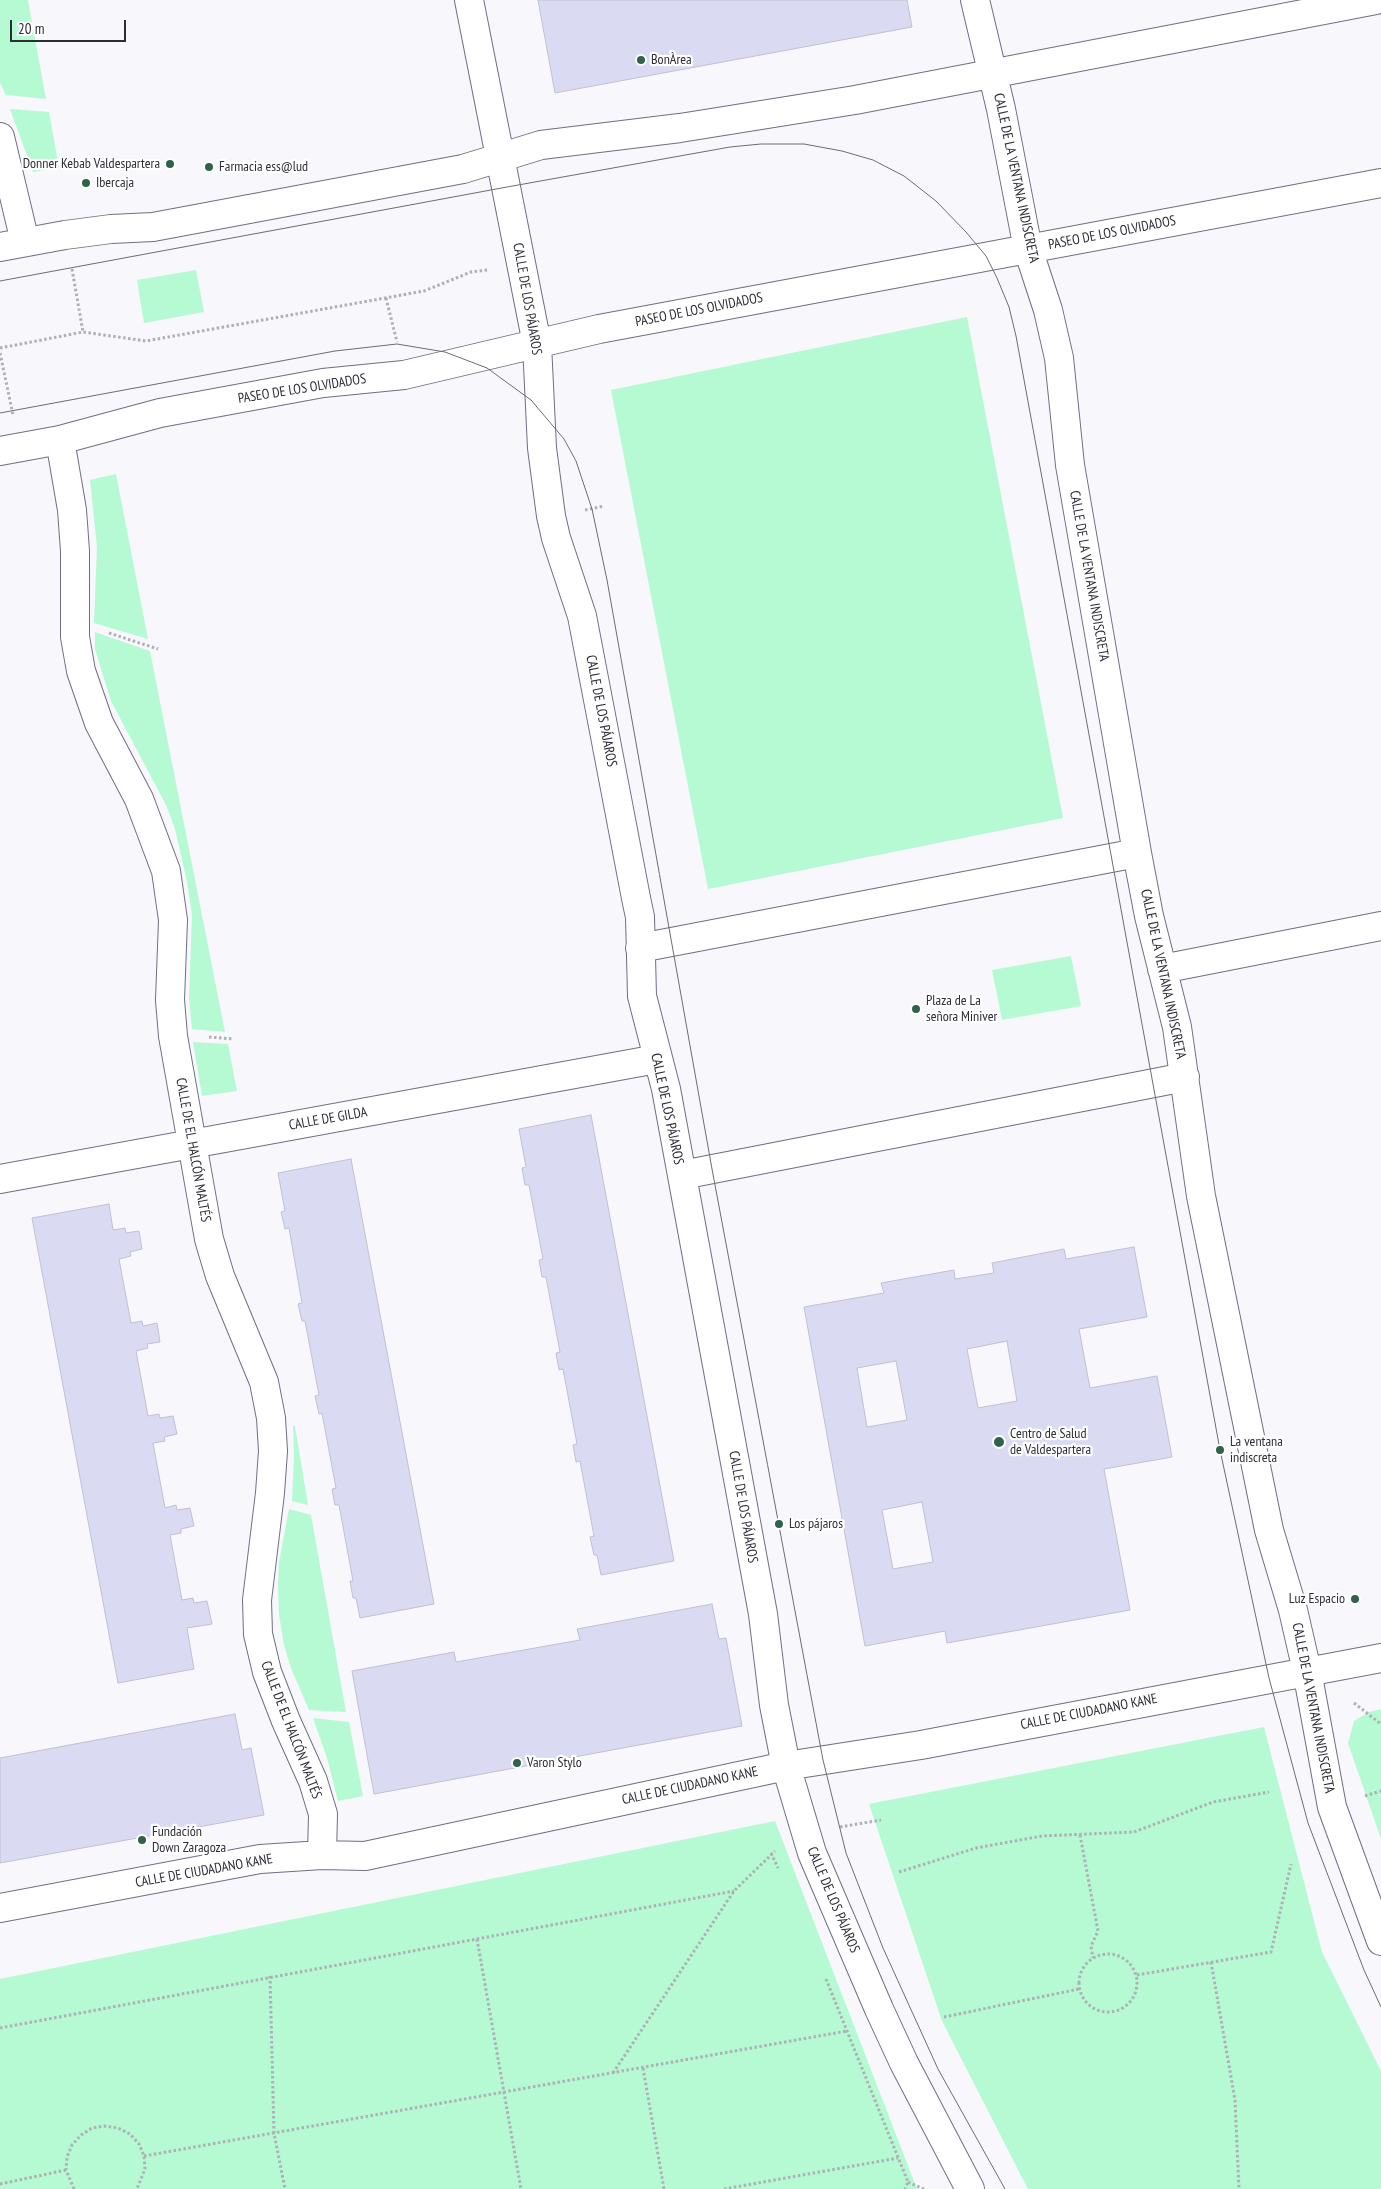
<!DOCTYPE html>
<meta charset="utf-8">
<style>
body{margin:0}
#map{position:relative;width:1381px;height:2189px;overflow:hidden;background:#f7f7fc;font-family:"PT Sans Narrow",sans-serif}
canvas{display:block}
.scale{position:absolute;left:10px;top:20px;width:116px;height:22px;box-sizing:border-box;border:2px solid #2d2d36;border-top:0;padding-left:6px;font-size:15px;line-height:18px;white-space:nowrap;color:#2d2d36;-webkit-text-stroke:4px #fff;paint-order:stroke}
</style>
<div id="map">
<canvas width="1381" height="2189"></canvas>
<div class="scale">20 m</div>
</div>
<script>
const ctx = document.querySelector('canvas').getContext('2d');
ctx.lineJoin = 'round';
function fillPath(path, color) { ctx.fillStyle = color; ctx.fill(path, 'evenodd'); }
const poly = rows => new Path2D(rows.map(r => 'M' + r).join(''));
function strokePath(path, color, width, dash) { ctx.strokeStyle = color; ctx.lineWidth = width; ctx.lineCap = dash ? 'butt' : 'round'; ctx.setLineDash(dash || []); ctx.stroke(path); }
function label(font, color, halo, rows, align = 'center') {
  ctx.font = font + ' "PT Sans Narrow",sans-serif'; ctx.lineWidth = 4.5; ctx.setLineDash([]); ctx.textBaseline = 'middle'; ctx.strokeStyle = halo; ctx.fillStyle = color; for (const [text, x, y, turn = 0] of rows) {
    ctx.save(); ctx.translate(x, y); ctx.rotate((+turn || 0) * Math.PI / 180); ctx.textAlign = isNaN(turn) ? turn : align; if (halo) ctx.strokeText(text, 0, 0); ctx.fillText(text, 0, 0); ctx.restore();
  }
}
const green = poly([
 [0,0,28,0,46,99,6,95,0,83],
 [10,109,49,112,59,168,33,172],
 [196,270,204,312,144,323,137,280],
 [967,317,1063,818,708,889,611,390],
 [116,474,148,639,94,623,97,547,90,480],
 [95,632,150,651,225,1032,192,1029,189,998,192,915,187,882,175,829,166,805,111,701,95,649],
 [1071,956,1081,1006,1002,1020,992,970],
 [193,1042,228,1044,237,1091,202,1096],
 [293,1426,295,1426,308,1505,292,1501,294,1456],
 [289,1509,311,1515,346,1712,309,1710,291,1668,284,1645,279,1615,278,1584,279,1562],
 [1381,1709,1381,1839,1348,1743,1354,1721,1369,1712],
 [313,1718,349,1722,363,1796,338,1801,327,1758],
 [1264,1727,1322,1952,1381,2071,1381,2189,1028,2189,942,2021,869,1804],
 [775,1821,917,2189,0,2189,0,1979]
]);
const building = poly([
 [538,0,907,0,912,27,555,93,538,0],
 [591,1115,674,1561,601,1575,597,1555,594,1555,590,1537,594,1536,580,1461,576,1462,573,1445,577,1444,563,1369,559,1370,556,1353,560,1352,546,1277,542,1277,539,1260,543,1259,529,1185,525,1185,522,1168,526,1167,519,1129,591,1115],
 [351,1159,434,1604,360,1618,356,1598,353,1598,350,1581,353,1581,339,1505,335,1505,332,1489,336,1488,322,1413,319,1414,315,1396,319,1395,305,1321,302,1321,298,1304,302,1303,289,1228,285,1229,281,1212,285,1211,278,1173,351,1159],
 [109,1204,113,1230,125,1228,126,1233,139,1231,142,1249,130,1252,131,1256,119,1259,131,1323,142,1321,143,1326,157,1323,160,1342,147,1344,148,1348,136,1351,148,1416,159,1414,160,1418,173,1416,177,1434,164,1437,165,1441,153,1443,165,1508,176,1505,177,1510,190,1508,194,1526,181,1529,181,1533,170,1535,182,1600,193,1598,194,1603,207,1601,212,1624,187,1628,194,1669,118,1683,32,1218,109,1204],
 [1134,1247,1147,1317,1079,1329,1090,1388,1157,1376,1172,1457,1104,1469,1130,1610,947,1643,945,1631,865,1646,804,1307,884,1293,881,1283,954,1270,955,1279,994,1273,992,1263,1064,1249,1066,1259,1134,1247],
 [1007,1341,1017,1401,978,1408,967,1349,1007,1341],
 [896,1361,907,1420,867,1427,857,1368,896,1361],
 [922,1502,933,1562,893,1569,882,1510,922,1502],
 [712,1604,719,1639,726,1638,742,1726,374,1794,352,1671,454,1652,456,1662,580,1640,577,1629,712,1604],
 [235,1714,242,1750,251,1748,264,1815,0,1863,0,1758,235,1714]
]);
const path = poly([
 [72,269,83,332],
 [386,298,397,342],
 [0,348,83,332,146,341,424,291,471,272,487,270],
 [0,353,13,415],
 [585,510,604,506],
 [109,633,158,649],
 [209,1037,234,1039],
 [1354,1703,1381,1724],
 [1365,1796,1381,1791],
 [840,1827,881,1820],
 [1080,1835,1098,1931,1091,1946,1093,1958],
 [771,1853,778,1868],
 [899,1872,976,1848,1042,1836,1134,1832,1213,1802,1269,1792],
 [477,1939,521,2189],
 '1079 1983a29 29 0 1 1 58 0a29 29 0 1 1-58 0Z',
 [1211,1962,1235,2100,1239,2189],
 [1137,1975,1271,1952,1291,1864],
 [270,1976,274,2133,285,2189],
 [826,1979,908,2182,905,2189],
 [944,2017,1079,1989],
 [0,2028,734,1891],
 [643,2068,664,2189],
 [613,2073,734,1891,775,1851],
 [144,2156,847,2031],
 [908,2182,924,2189],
 [0,2184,66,2170],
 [74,2189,66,2170,67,2157,72,2145,81,2135,92,2128,105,2126,118,2128,130,2134,139,2144,144,2156,145,2169,137,2189],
 [724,2189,898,2158]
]);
const street = poly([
 [469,0,537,344,542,448,551,516,556,538,582,616,636,898,640,917,642,996,666,1089,763,1614,774,1705,786,1766,812,1853,879,2009,904,2063,970,2189],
 [975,0,1001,109,1028,249,1048,310,1059,358,1070,465,1137,853,1149,916,1177,1027,1201,1196,1269,1530,1293,1610,1307,1671,1332,1807,1381,1941],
 [0,137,25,242],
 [0,247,65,235,111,229,153,227,463,169,541,145,680,128,855,100,1376,0],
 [60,440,72,510,75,551,75,637,81,671,99,723,139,799,166,871,173,920,170,1000,173,1036,209,1239,220,1276,264,1382,271,1418,273,1451,270,1493,257,1600,258,1634,267,1672,286,1721,313,1781,323,1814,322,1855],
 [0,451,60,440,160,413,323,383,404,375,599,329,1381,183],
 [640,948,1137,853],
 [1162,969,1381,926],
 [682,1175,1185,1077],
 [0,1179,657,1059],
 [0,1908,260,1859,322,1855,365,1856,786,1766,921,1745,1381,1658]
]);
const tram = poly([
 [0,281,507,187,730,147,761,144,804,144,842,151,873,160,904,176,936,201,966,232,986,256,997,278,1009,307,1016,336,1220,1450,1269,1678,1308,1823,1364,1970,1381,2007],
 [0,413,335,351,397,344,445,352,487,368,531,400,564,439,576,461,592,509,607,580,712,1169,823,1760,846,1853,883,1948,938,2069,1005,2189]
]);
const markers = [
 [641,60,5,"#2f6349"],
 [170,164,5,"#2f6349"],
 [209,167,5,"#2f6349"],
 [86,183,5,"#2f6349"],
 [916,1009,5,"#2f6349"],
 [999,1442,6,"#2f6349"],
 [1220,1450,5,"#2f6349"],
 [779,1524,5,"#2f6349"],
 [1355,1599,5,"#2f6349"],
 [517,1763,5,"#2f6349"],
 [142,1840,5,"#2f6349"]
];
const poiNames = [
 ["BonÀrea",651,60],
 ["Donner Kebab Valdespartera",160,164,"right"],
 ["Farmacia ess@lud",219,167],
 ["Ibercaja",96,183],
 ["Plaza de La",926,1001],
 ["señora Miniver",926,1017],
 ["Centro de Salud",1010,1434],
 ["de Valdespartera",1010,1450],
 ["La ventana",1230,1442],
 ["indiscreta",1230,1458],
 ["Los pájaros",789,1524],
 ["Luz Espacio",1345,1599,"right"],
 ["Varon Stylo",527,1763],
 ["Fundación",152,1832],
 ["Down Zaragoza",152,1848]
];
const streetNames = [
 ["CALLE DE LA VENTANA INDISCRETA",1016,178,78],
 ["PASEO DE LOS OLVIDADOS",1112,233,-11],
 ["CALLE DE LOS PÁJAROS",527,299,80],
 ["PASEO DE LOS OLVIDADOS",699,310,-11],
 ["PASEO DE LOS OLVIDADOS",302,389,-9],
 ["CALLE DE LA VENTANA INDISCRETA",1089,576,80],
 ["CALLE DE LOS PÁJAROS",601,711,79],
 ["CALLE DE LA VENTANA INDISCRETA",1163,974,78],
 ["CALLE DE LOS PÁJAROS",667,1109,78],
 ["CALLE DE GILDA",328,1119,-10],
 ["CALLE DE EL HALCÓN MALTÉS",193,1150,80],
 ["CALLE DE LOS PÁJAROS",743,1507,80],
 ["CALLE DE LA VENTANA INDISCRETA",1313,1708,79],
 ["CALLE DE CIUDADANO KANE",1089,1712,-11],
 ["CALLE DE EL HALCÓN MALTÉS",291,1730,69],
 ["CALLE DE CIUDADANO KANE",690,1786,-12],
 ["CALLE DE CIUDADANO KANE",204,1871,-10],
 ["CALLE DE LOS PÁJAROS",833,1900,67]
];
fillPath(green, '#b5fad3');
fillPath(building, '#dadbf2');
strokePath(building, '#bfc0d6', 1);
strokePath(street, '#6e6f83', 30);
strokePath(path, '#afafb5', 3, [2.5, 2.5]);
strokePath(street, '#fff', 28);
strokePath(tram, '#6c6c74', 1);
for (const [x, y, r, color] of markers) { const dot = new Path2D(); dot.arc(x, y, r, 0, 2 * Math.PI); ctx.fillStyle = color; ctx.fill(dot); strokePath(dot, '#fff', 2); }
label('14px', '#2d2d36', '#fff', poiNames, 'left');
label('14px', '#2d2d36', '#fff', streetNames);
</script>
